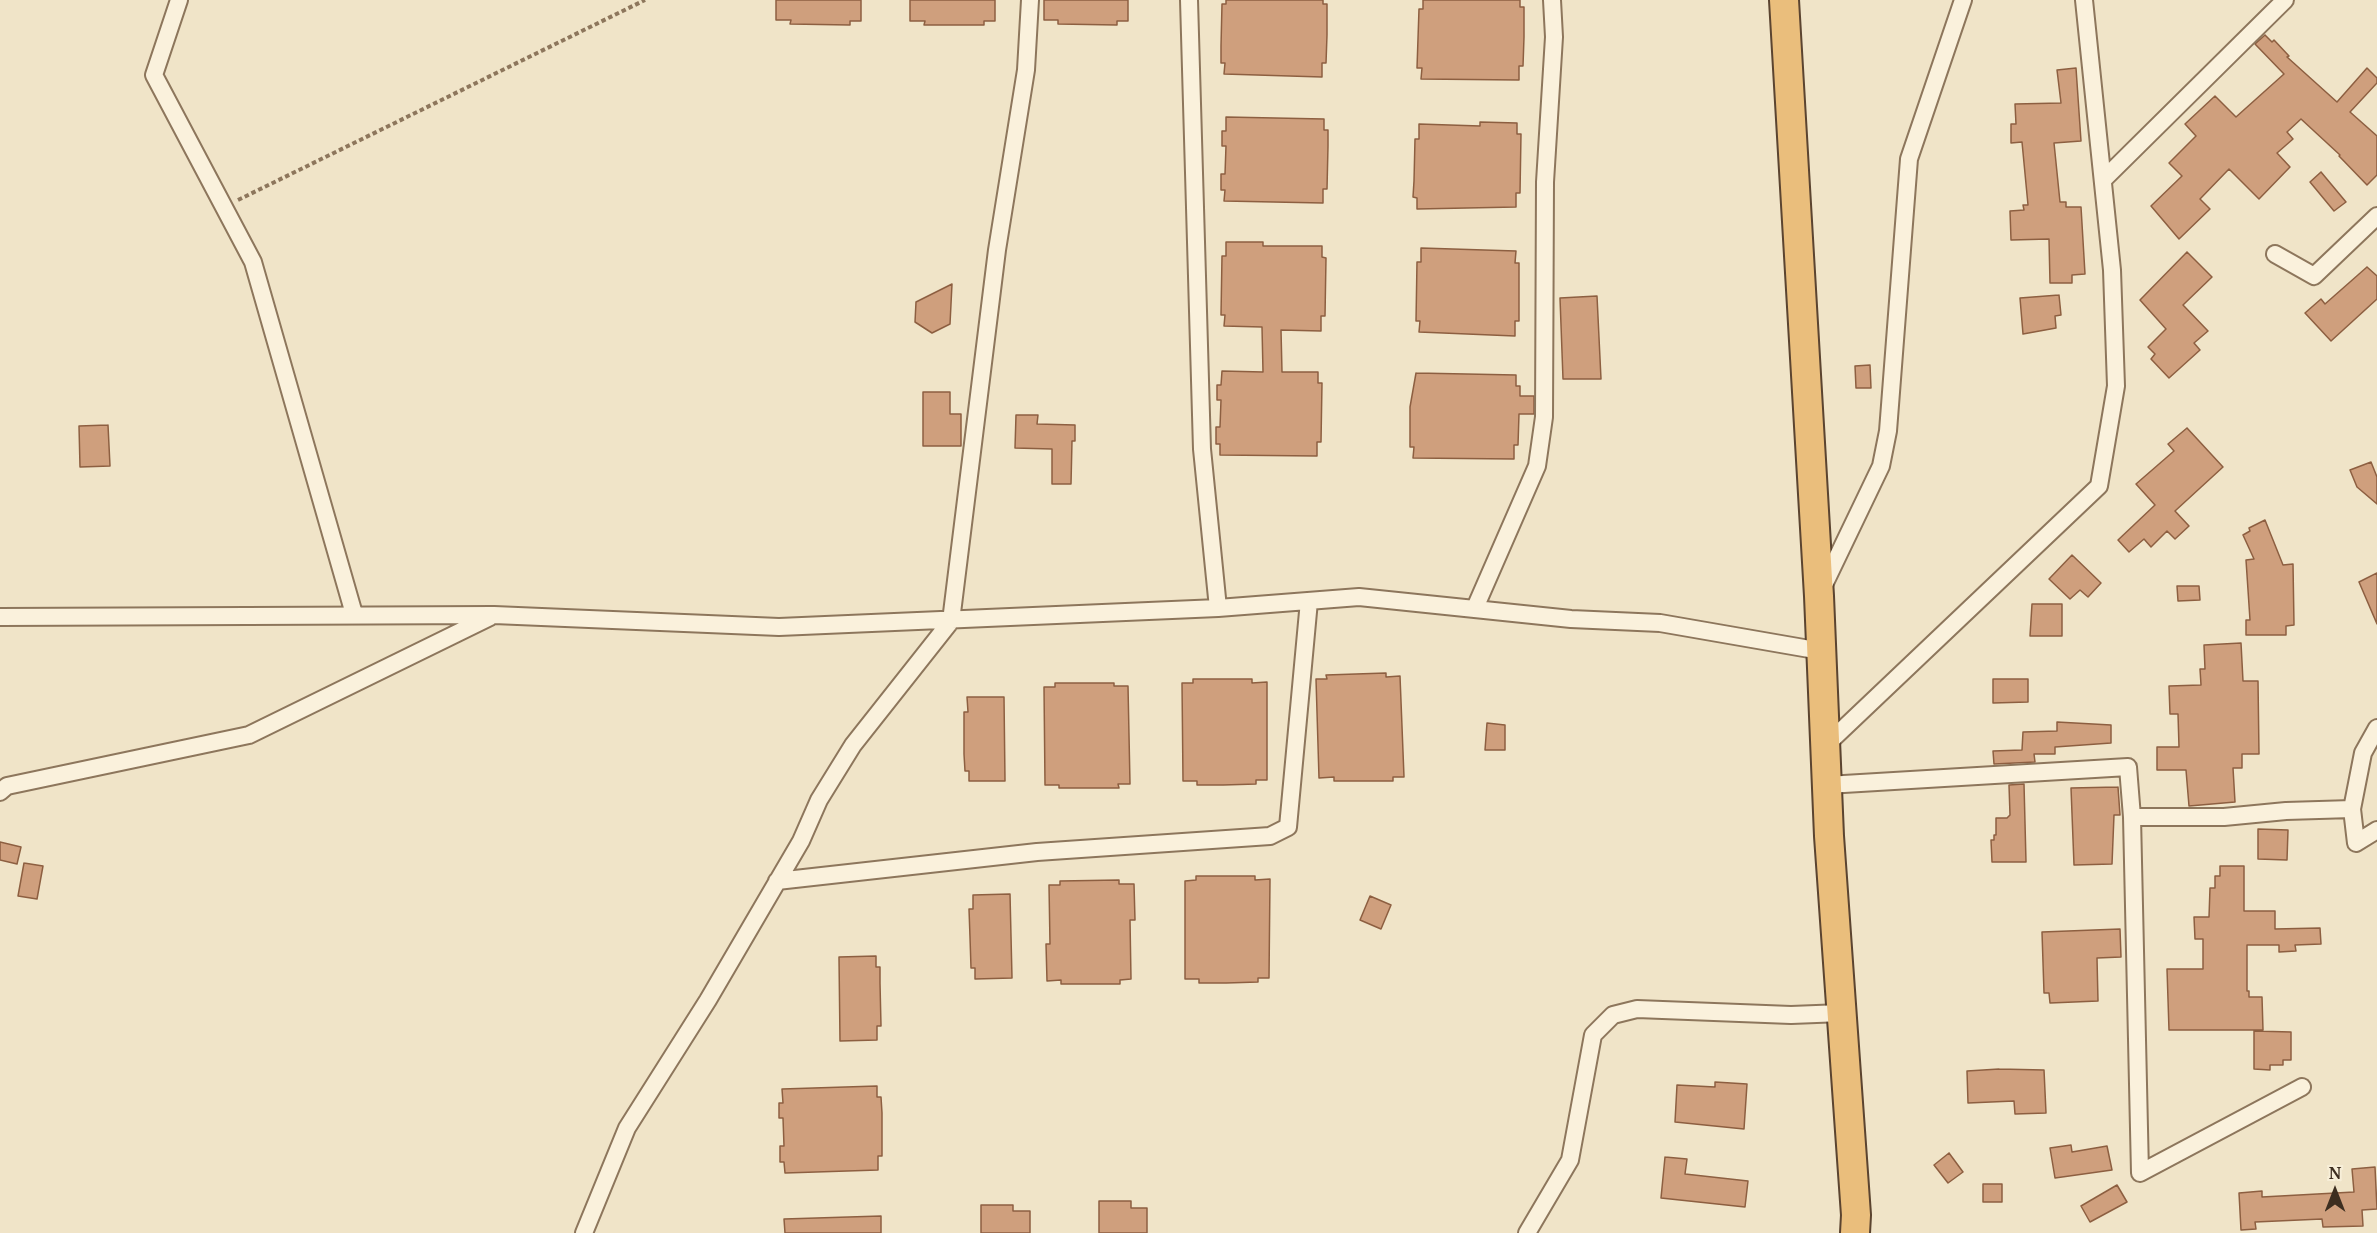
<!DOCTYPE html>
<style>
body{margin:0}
#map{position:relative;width:2377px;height:1233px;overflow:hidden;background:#f0e4c8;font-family:"Noto Serif",serif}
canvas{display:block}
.north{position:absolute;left:2305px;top:1161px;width:60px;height:60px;-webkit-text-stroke:4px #f7eed8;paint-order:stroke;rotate:0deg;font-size:16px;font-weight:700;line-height:24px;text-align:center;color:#3d2e20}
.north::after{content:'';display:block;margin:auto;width:21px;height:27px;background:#3d2e20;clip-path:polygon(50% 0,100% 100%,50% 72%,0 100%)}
</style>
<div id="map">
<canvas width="2377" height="1233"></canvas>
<div class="north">N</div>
</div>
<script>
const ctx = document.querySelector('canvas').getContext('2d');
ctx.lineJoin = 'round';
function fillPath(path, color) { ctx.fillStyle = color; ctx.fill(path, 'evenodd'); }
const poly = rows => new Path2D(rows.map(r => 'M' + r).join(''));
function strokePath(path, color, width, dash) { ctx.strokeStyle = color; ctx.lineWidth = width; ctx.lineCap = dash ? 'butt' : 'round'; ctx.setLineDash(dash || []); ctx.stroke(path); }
const building = poly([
 [776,0,861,0,861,21,850,21,850,25,790,24,791,20,776,20,776,0],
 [910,0,995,0,995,21,984,21,984,25,924,25,925,21,910,21,910,0],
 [1044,0,1128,0,1128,21,1117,21,1117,25,1058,24,1058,20,1044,20,1044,0],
 [1226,0,1323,0,1323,4,1327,4,1327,35,1326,63,1322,63,1322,77,1224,74,1225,63,1221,63,1221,46,1222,4,1226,4,1226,0],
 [1423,0,1520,0,1520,7,1524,7,1524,37,1523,66,1519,66,1519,80,1421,79,1422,68,1417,68,1419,9,1423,9,1423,0],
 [2265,35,2272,42,2274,40,2289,56,2287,57,2337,102,2367,68,2377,78,2377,83,2350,112,2377,136,2377,175,2367,185,2339,156,2340,155,2301,119,2287,132,2293,139,2277,153,2290,167,2259,199,2229,169,2200,199,2210,209,2179,239,2151,206,2182,176,2169,163,2196,136,2185,124,2215,96,2236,117,2284,74,2255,44,2265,35],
 [2076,68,2081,141,2054,143,2060,202,2066,202,2066,207,2081,207,2085,274,2072,275,2072,283,2050,283,2049,239,2011,240,2010,211,2024,210,2023,205,2028,205,2022,142,2011,143,2011,124,2016,124,2015,104,2061,103,2057,70,2076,68],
 [1226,117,1324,119,1324,130,1328,130,1328,146,1327,189,1323,189,1323,203,1224,201,1225,190,1221,190,1221,174,1225,174,1226,146,1222,146,1222,131,1226,131,1226,117],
 [1480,122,1517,123,1517,134,1521,134,1520,193,1516,193,1516,207,1417,209,1417,198,1413,197,1414,181,1415,139,1419,139,1419,124,1480,126,1480,122],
 [2321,172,2346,202,2334,211,2310,182,2321,172],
 [1226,242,1263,242,1263,246,1322,246,1322,257,1326,258,1325,316,1321,316,1321,331,1281,330,1282,372,1318,372,1318,383,1322,383,1321,442,1317,442,1317,456,1220,455,1220,444,1216,444,1216,427,1220,427,1221,400,1217,400,1217,385,1221,385,1222,371,1263,372,1262,327,1224,326,1225,315,1221,315,1222,256,1226,256,1226,242],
 [1421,248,1516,251,1515,263,1519,263,1519,321,1515,321,1515,336,1419,332,1420,321,1416,321,1417,262,1421,262,1421,248],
 [2187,252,2212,277,2183,305,2208,331,2194,343,2200,350,2169,378,2151,359,2155,354,2148,347,2166,329,2140,300,2187,252],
 [2367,267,2377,276,2377,299,2331,341,2305,313,2321,299,2325,304,2367,267],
 [952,284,950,324,932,333,915,322,916,302,952,284],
 [2059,295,2061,315,2055,316,2056,328,2023,334,2020,298,2059,295],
 [1597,296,1601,379,1563,379,1560,298,1597,296],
 [1870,365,1871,388,1856,388,1855,366,1870,365],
 [1416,373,1516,375,1516,386,1520,386,1520,396,1534,396,1534,414,1519,414,1518,445,1514,445,1514,459,1413,458,1414,447,1410,447,1410,407,1416,373],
 [923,392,950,392,950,414,961,414,961,446,923,446,923,392],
 [1016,415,1038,415,1037,424,1075,425,1075,441,1072,441,1071,484,1052,484,1052,449,1015,448,1016,415],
 [108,425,110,466,80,467,79,426,108,425],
 [2187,428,2223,467,2175,511,2189,526,2175,539,2167,531,2151,547,2144,539,2129,552,2118,540,2155,505,2136,484,2174,451,2168,444,2187,428],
 [2371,462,2377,477,2377,504,2357,487,2350,470,2371,462],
 [2265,520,2283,565,2293,564,2294,625,2286,626,2286,635,2246,635,2246,620,2250,620,2246,560,2254,559,2243,535,2250,531,2249,528,2265,520],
 [2072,555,2101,583,2088,597,2080,590,2070,599,2049,579,2072,555],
 [2377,573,2377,624,2359,582,2377,573],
 [2177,586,2199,586,2200,600,2178,601,2177,586],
 [2032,604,2062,604,2062,636,2030,636,2032,604],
 [2241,643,2243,681,2258,681,2259,754,2242,754,2242,768,2233,768,2235,802,2189,806,2186,770,2157,770,2157,747,2179,747,2178,714,2170,714,2169,686,2201,685,2200,669,2205,669,2204,645,2241,643],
 [1386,673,1386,677,1400,676,1404,777,1393,777,1393,781,1334,781,1334,777,1319,778,1316,679,1327,679,1326,675,1386,673],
 [1193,679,1252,679,1252,683,1267,682,1267,780,1256,780,1256,784,1223,785,1197,785,1197,781,1183,781,1182,683,1193,683,1193,679],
 [1993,679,2028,679,2028,702,1993,703,1993,679],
 [1055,683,1114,683,1114,686,1128,686,1130,784,1118,784,1119,788,1059,788,1059,785,1045,785,1044,687,1055,687,1055,683],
 [967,697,1004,697,1005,781,969,781,969,771,965,771,964,754,964,712,968,712,967,697],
 [2057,722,2111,725,2111,743,2055,747,2055,754,2034,754,2035,762,1994,764,1993,751,2022,750,2023,732,2057,731,2057,722],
 [1487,723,1505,725,1505,750,1485,750,1487,723],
 [2024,784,2026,862,1992,862,1991,840,1994,840,1994,835,1996,835,1996,818,2007,818,2010,815,2009,785,2024,784],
 [2118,787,2120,815,2114,815,2112,864,2074,865,2071,788,2118,787],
 [2258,829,2288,830,2287,860,2258,859,2258,829],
 [0,842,21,847,17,864,0,860,0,842],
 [24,863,43,866,37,899,18,896,24,863],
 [2220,866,2244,866,2244,911,2275,911,2275,929,2320,928,2321,944,2295,945,2296,951,2279,952,2279,945,2247,945,2247,991,2249,991,2249,997,2262,997,2263,1030,2169,1030,2167,969,2203,969,2203,939,2195,939,2194,917,2209,917,2210,888,2215,888,2215,876,2220,876,2220,866],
 [1196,876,1255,876,1255,880,1270,879,1269,978,1258,978,1258,982,1226,983,1199,983,1199,979,1185,979,1185,881,1196,880,1196,876],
 [1119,880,1119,884,1134,884,1135,920,1130,920,1131,979,1120,980,1120,984,1061,984,1061,980,1047,981,1046,944,1050,944,1049,885,1060,885,1060,881,1119,880],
 [1010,894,1012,978,975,979,975,968,971,968,970,937,969,909,973,909,973,895,1010,894],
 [1370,896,1391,905,1381,929,1360,920,1370,896],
 [2120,929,2121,957,2097,958,2098,1001,2050,1003,2049,993,2044,993,2042,932,2120,929],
 [876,956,876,967,880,967,880,983,881,1026,877,1026,877,1040,840,1041,839,957,876,956],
 [2254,1031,2291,1032,2291,1060,2283,1060,2283,1065,2270,1065,2270,1070,2254,1069,2254,1031],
 [1999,1069,2044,1070,2046,1113,2015,1114,2014,1101,1968,1103,1967,1071,1999,1069],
 [1715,1082,1747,1084,1744,1129,1675,1122,1677,1085,1715,1087,1715,1082],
 [877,1086,877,1097,881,1097,882,1113,882,1156,878,1156,878,1170,785,1173,784,1162,780,1162,780,1146,784,1146,783,1118,779,1118,779,1103,783,1103,782,1089,877,1086],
 [2071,1145,2072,1152,2107,1146,2112,1170,2055,1178,2050,1148,2071,1145],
 [1949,1153,1963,1172,1948,1183,1934,1165,1949,1153],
 [1665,1157,1687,1159,1685,1174,1748,1181,1745,1207,1661,1198,1665,1157],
 [2375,1167,2377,1209,2362,1210,2363,1226,2323,1227,2322,1219,2255,1222,2256,1229,2241,1230,2239,1193,2262,1191,2262,1197,2354,1192,2352,1169,2375,1167],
 [1983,1184,2002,1184,2002,1202,1983,1202,1983,1184],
 [2117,1185,2127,1202,2090,1222,2081,1206,2117,1185],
 [1099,1201,1131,1201,1131,1208,1147,1208,1147,1233,1099,1233,1099,1201],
 [981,1205,1013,1205,1013,1211,1030,1211,1030,1233,981,1233,981,1205],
 [881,1216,881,1233,785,1233,784,1219,881,1216]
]);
const path = poly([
 [238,200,645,0]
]);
const minor = poly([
 [179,0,154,75,253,262,354,614],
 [1189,0,1202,449,1218,608],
 [2103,180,2285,0],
 [2275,254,2314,276,2377,216],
 [1822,589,1881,466,1888,431,1909,159,1963,0],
 [1475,608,1537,466,1544,417,1545,182,1554,37,1552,0],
 [0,617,494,615,779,627,1218,608,1359,597,1571,619,1660,623,1821,651],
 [1824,747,2099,486,2116,386,2112,270,2084,0],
 [1827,785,2128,767,2132,817,2140,1173,2302,1087],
 [0,792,7,786,249,735,490,617],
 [2352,809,2356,843,2377,830],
 [2132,817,2224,817,2286,811,2352,809,2363,753,2377,728],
 [777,881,1037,852,1270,836,1288,827,1309,601],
 [584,1233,627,1128,708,1000,801,841,819,800,853,745,951,621,997,250,1026,70,1030,0],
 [1527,1233,1570,1160,1593,1035,1613,1015,1637,1009,1791,1015,1842,1013]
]);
const trunk = poly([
 [1784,0,1819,596,1829,836,1856,1215,1855,1233]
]);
fillPath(building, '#cf9f7d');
strokePath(building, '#8d5f41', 1.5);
strokePath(minor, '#8d765c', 20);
strokePath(trunk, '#5b4430', 32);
strokePath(path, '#8d765c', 4, [4.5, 3]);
strokePath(minor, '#faf1dc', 16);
strokePath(trunk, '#eabe7c', 28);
</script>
